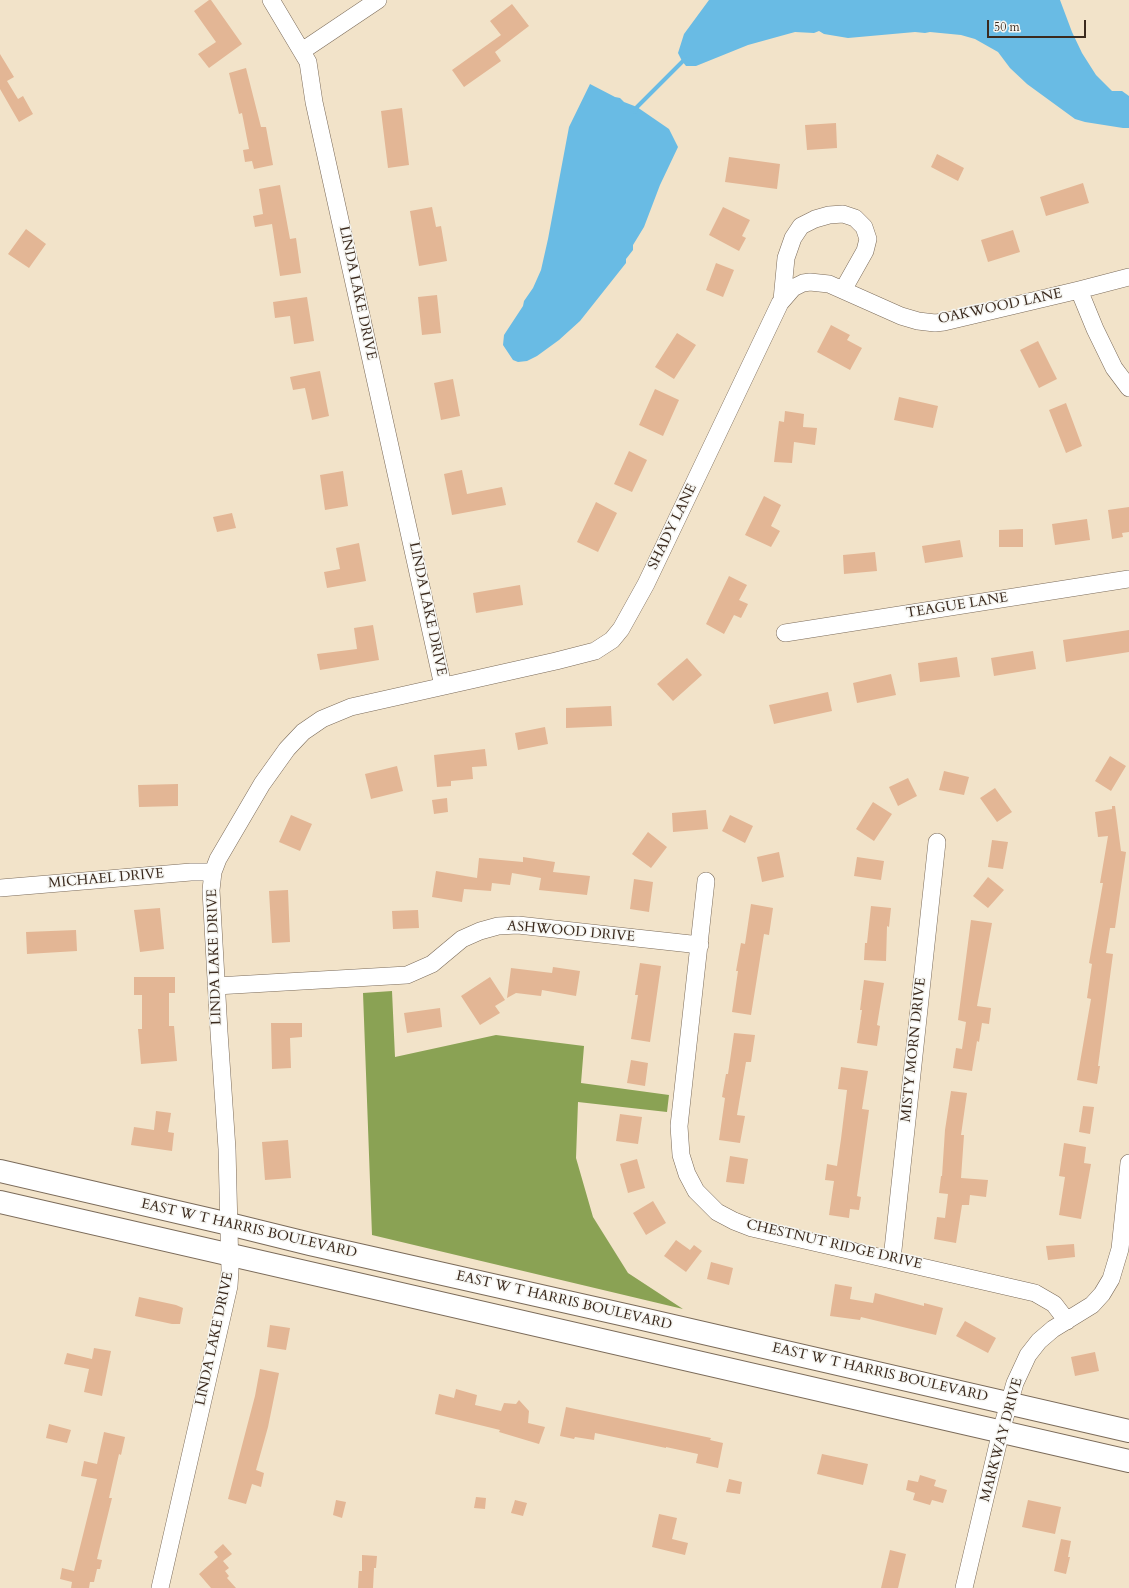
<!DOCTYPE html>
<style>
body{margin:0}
#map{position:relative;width:1129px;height:1588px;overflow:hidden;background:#f2e3c9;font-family:Cardo,serif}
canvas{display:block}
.scale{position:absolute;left:987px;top:20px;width:99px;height:18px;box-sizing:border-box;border:2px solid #3b2a1e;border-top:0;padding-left:5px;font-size:12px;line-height:14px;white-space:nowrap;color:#3b2a1e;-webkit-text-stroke:3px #f6f6f2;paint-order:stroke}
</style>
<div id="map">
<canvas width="1129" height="1588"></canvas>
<div class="scale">50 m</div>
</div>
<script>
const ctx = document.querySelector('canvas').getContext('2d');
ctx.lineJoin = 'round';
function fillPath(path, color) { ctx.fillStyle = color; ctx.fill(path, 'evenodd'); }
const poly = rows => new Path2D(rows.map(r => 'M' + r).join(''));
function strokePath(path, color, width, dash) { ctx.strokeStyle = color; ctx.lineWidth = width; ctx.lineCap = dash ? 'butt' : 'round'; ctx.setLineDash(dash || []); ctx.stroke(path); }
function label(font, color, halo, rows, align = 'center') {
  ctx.font = font + ' Cardo,serif'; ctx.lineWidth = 3; ctx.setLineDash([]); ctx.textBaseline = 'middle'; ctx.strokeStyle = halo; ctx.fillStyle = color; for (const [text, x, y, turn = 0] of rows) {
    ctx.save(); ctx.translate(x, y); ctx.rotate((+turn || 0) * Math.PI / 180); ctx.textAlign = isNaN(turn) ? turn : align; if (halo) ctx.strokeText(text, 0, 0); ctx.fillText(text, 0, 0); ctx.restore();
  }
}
const forest = poly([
 [392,991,395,1057,496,1035,584,1046,581,1083,669,1095,667,1112,578,1102,576,1158,593,1217,628,1273,683,1309,372,1235,363,993]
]);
const water = poly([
 [709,0,1060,0,1072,32,1082,53,1096,75,1112,91,1122,91,1129,96,1129,128,1123,128,1085,122,1075,119,1027,84,1010,68,998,52,975,39,961,35,930,32,925,33,915,32,848,38,824,34,819,31,814,33,795,32,748,45,696,66,686,66,682,61,678,53,684,34],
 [590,84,615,97,620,98,624,102,637,107,669,129,678,147,660,185,644,227,633,245,633,250,626,259,626,263,580,321,559,340,537,356,527,361,518,362,513,360,503,345,504,335,523,306,524,301,533,288,541,270,548,239,569,127]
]);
const stream = poly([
 [635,112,637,107,685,59]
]);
const building = poly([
 [209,0,211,0,242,44,209,68,198,54,216,42,194,11],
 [512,4,529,26,495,52,501,61,464,87,452,70,501,35,490,21],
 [0,54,14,77,7,81,18,99,23,96,33,114,19,122,0,89],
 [246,68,261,127,266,127,273,165,254,169,252,161,245,162,243,150,249,149,242,113,239,114,229,73],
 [402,108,409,165,388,168,381,111],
 [836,123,837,148,807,150,805,125],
 [937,154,964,168,958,181,931,167],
 [729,157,780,164,777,189,725,182],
 [1083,183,1089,203,1046,216,1040,197],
 [280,185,290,239,296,238,301,273,280,276,272,224,255,227,253,216,263,214,259,189],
 [432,207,436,227,441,226,447,261,419,266,410,211],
 [723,207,750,220,742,236,746,238,739,251,709,235],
 [26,229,46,244,29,268,8,254],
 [1013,230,1020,252,988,262,981,240],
 [716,263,734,270,723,297,706,290],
 [437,295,441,333,422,335,418,297],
 [307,297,314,341,294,344,290,316,275,318,273,302],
 [831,325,850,335,847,340,862,348,850,370,817,352],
 [677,333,696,345,674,379,655,367],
 [1038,341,1057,379,1039,388,1020,350],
 [320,371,329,416,312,420,305,388,293,390,290,377],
 [453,379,460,416,441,420,434,383],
 [655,389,679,400,663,436,639,425],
 [899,397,938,406,933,428,894,420],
 [1066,403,1082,446,1066,453,1049,410],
 [785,411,804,414,803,427,817,428,815,445,794,442,792,463,774,462,779,421,784,422],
 [629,451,647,460,632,492,614,484],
 [462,470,467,494,502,487,506,505,452,515,444,474],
 [343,471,348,506,325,510,320,475],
 [764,496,781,505,771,526,780,531,771,547,745,535],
 [596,502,617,513,598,552,577,542],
 [1129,507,1129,532,1122,533,1123,537,1112,539,1108,510],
 [232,513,236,528,217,532,213,517],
 [1087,519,1090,540,1055,545,1052,524],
 [1023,529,1023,547,999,547,999,530],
 [960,540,963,557,925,563,922,546],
 [359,543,366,581,327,588,324,572,340,569,336,548],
 [875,552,877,571,844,574,843,555],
 [729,576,747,585,739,600,748,604,741,618,734,615,724,634,706,624],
 [520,585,523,605,476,613,473,593],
 [373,625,379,660,320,670,317,654,357,649,354,628],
 [1129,630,1129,652,1066,662,1063,640],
 [1033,651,1036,669,994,676,991,658],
 [957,657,960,677,920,682,918,663],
 [687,658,702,675,673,701,657,684],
 [891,674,896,695,857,703,853,683],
 [828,692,832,711,774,724,769,705],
 [611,706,612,726,566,728,566,708],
 [545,727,548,744,518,750,515,733],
 [485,749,487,766,472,767,473,779,451,781,451,786,437,787,434,755],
 [1110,756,1126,766,1111,791,1095,781],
 [397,766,403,791,371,799,365,774],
 [944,771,969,777,964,795,939,790],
 [908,778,917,796,898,806,889,787],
 [178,784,178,806,139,807,138,785],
 [995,788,1012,812,997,822,980,798],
 [447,798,448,812,434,814,432,800],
 [873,802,892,814,874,841,856,829],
 [1112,806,1115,806,1121,851,1126,852,1115,928,1110,928,1106,953,1113,954,1098,1066,1100,1066,1097,1084,1077,1080,1091,999,1087,998,1092,964,1089,963,1103,883,1100,883,1108,836,1098,837,1095,812,1112,809],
 [706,810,708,829,673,832,672,813],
 [291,815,312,824,300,851,279,842],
 [730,815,753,826,745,843,722,831],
 [648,832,667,847,651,868,632,854],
 [992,840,1008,842,1003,869,988,867],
 [779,852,784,877,762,882,757,857],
 [523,857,555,862,553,872,590,876,587,895,539,890,541,878,512,873,510,885,492,883,491,891,464,889,462,902,432,897,436,871,477,878,479,858,523,862],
 [857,857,884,861,881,880,854,876],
 [988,877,1004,890,988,908,973,896],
 [634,879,653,882,649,912,630,909],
 [288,890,290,942,272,943,269,891],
 [751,904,773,908,769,935,764,934,751,1015,732,1012,738,971,736,971,741,943,745,944],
 [871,906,891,908,889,927,887,926,886,961,864,960,865,943,867,943],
 [160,908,164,949,140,952,134,910],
 [418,910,419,928,393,929,392,911],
 [971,920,992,923,977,1006,991,1008,989,1024,982,1023,979,1042,977,1041,972,1071,953,1068,956,1048,962,1049,966,1022,958,1020],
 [76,930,77,951,27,954,26,932],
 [640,963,661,966,650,1042,631,1039,638,995,635,995],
 [553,967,580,971,576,996,542,990,541,996,516,993,507,998,511,968,552,973],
 [134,977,175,977,175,993,169,993,169,1026,174,1026,177,1061,141,1064,138,1029,142,1029,142,995,134,995],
 [490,977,505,1000,495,1006,500,1013,480,1025,461,996],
 [864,980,884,983,877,1025,880,1026,877,1046,857,1043,862,1010,860,1010],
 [440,1008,442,1027,407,1033,404,1013],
 [271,1023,302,1023,302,1037,290,1038,291,1068,272,1069],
 [734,1033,755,1035,751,1062,746,1062,737,1115,745,1116,740,1143,719,1140,725,1098,722,1097,726,1074,728,1074],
 [631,1060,648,1063,645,1086,627,1083],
 [841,1067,868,1071,862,1109,869,1110,857,1196,861,1197,859,1210,850,1209,849,1218,829,1215,834,1181,825,1180,827,1164,837,1166,841,1139,847,1090,838,1089],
 [951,1091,967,1093,961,1135,964,1135,961,1178,988,1180,986,1197,970,1195,969,1205,962,1205,956,1243,934,1239,937,1217,945,1218,948,1194,939,1193,941,1176,942,1176,945,1130],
 [1083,1106,1094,1107,1090,1134,1079,1132],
 [156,1111,171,1113,168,1132,174,1133,172,1151,131,1145,134,1127,154,1130],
 [620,1114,642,1117,638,1144,616,1141],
 [288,1140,291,1178,265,1180,262,1142],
 [1064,1143,1086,1147,1084,1163,1091,1164,1081,1219,1059,1215,1065,1177,1059,1176],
 [730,1156,748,1159,744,1184,726,1182],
 [637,1159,645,1188,628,1193,620,1164],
 [653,1201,666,1223,646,1235,633,1213],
 [676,1240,690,1250,694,1245,702,1251,686,1272,664,1256],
 [1074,1244,1075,1257,1048,1260,1046,1246],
 [711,1262,733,1268,729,1285,707,1279],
 [835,1284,852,1287,850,1299,873,1303,875,1293,924,1306,924,1303,943,1308,936,1335,861,1317,860,1320,830,1316],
 [139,1297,176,1305,183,1308,180,1324,172,1324,135,1316],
 [965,1321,996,1338,988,1353,956,1336],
 [270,1325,290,1328,286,1350,267,1347],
 [94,1348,111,1351,102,1396,84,1392,89,1369,64,1364,67,1353,92,1359],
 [1095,1352,1099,1371,1075,1376,1071,1357],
 [260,1369,279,1373,268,1427,256,1470,264,1473,261,1487,252,1484,246,1504,228,1499,255,1396],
 [456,1389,477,1395,475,1405,501,1411,504,1403,516,1404,519,1400,529,1411,528,1423,545,1427,539,1444,499,1432,500,1430,435,1414,439,1394,454,1398],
 [566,1407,711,1438,710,1440,723,1443,718,1468,696,1463,698,1454,666,1447,666,1448,595,1433,594,1440,575,1437,574,1439,560,1436],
 [49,1424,71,1430,67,1443,46,1438],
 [104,1432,125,1437,121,1455,119,1454,109,1498,112,1498,97,1559,102,1560,100,1569,97,1569,94,1582,90,1582,89,1588,71,1588,72,1582,60,1579,62,1568,74,1571,97,1479,81,1476,84,1461,97,1464],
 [822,1454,868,1464,863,1485,817,1474],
 [920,1475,936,1480,934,1486,947,1490,943,1503,932,1500,930,1505,913,1500,915,1493,906,1490,908,1480,918,1482],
 [729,1479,742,1482,740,1494,726,1492],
 [476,1497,486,1498,485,1509,474,1508],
 [336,1500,346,1502,342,1518,333,1515],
 [515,1500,527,1503,523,1516,511,1513],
 [1028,1500,1061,1507,1055,1534,1022,1527],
 [659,1514,677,1518,672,1539,688,1543,685,1555,652,1547],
 [1061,1539,1071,1541,1068,1557,1070,1557,1066,1574,1054,1571],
 [223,1544,232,1554,223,1561,229,1568,225,1571,229,1576,227,1578,236,1588,211,1588,199,1574,218,1557,214,1552],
 [890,1550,906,1554,898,1588,881,1588],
 [362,1555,377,1556,376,1568,374,1568,373,1588,358,1588,359,1571,362,1571]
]);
const minor = poly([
 [271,0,308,62,314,102,443,686],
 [302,51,378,0],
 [1079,290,1095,329,1114,368,1129,388],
 [782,300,786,258,793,238,801,226,815,219,829,215,843,214,855,218,864,227,868,239,865,251,843,290],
 [785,633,1129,579],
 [706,881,679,1126,681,1155,687,1174,696,1191,717,1212,734,1221,752,1228,1035,1293,1054,1304,1067,1321],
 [0,888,191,872,213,872],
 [216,986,407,975,432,964,462,939,480,931,498,926,518,925,700,945],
 [892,1259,937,842],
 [160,1588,229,1286,230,1270,227,1149,219,1032,211,890,213,872,218,859,262,784,287,749,303,732,322,719,351,707,556,661,595,651,612,640,621,629,646,584,780,303,793,288,803,283,810,282,829,284,901,316,918,321,935,323,944,322,1079,290,1129,277],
 [964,1588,1001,1431,1015,1383,1028,1355,1039,1341,1053,1329,1092,1305,1102,1294,1111,1279,1120,1249,1129,1163]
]);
const major = poly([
 [0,1171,229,1224,310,1244,634,1317,1129,1431],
 [0,1202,1129,1461]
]);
const streetNames = [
 ["LINDA LAKE DRIVE",357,293,78],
 ["OAKWOOD LANE",1000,307,-12],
 ["SHADY LANE",673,527,-64],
 ["TEAGUE LANE",957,606,-9],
 ["LINDA LAKE DRIVE",427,609,78],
 ["MICHAEL DRIVE",106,879,-5],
 ["ASHWOOD DRIVE",571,932,5],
 ["LINDA LAKE DRIVE",215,957,-92],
 ["MISTY MORN DRIVE",914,1050,-84],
 ["EAST W T HARRIS BOULEVARD",249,1229,13],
 ["CHESTNUT RIDGE DRIVE",834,1245,13],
 ["EAST W T HARRIS BOULEVARD",564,1301,13],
 ["LINDA LAKE DRIVE",215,1339,-78],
 ["EAST W T HARRIS BOULEVARD",880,1373,13],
 ["MARKWAY DRIVE",1002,1440,-75]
];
fillPath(forest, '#8aa254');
fillPath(water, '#69bbe4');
strokePath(stream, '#69bbe4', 4);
fillPath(building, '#e3b695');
strokePath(minor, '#7b6b5a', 18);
strokePath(major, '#7b6b5a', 24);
strokePath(minor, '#fff', 17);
strokePath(major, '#fff', 22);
label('14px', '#3b2a1e', '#f6f6f2', streetNames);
</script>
